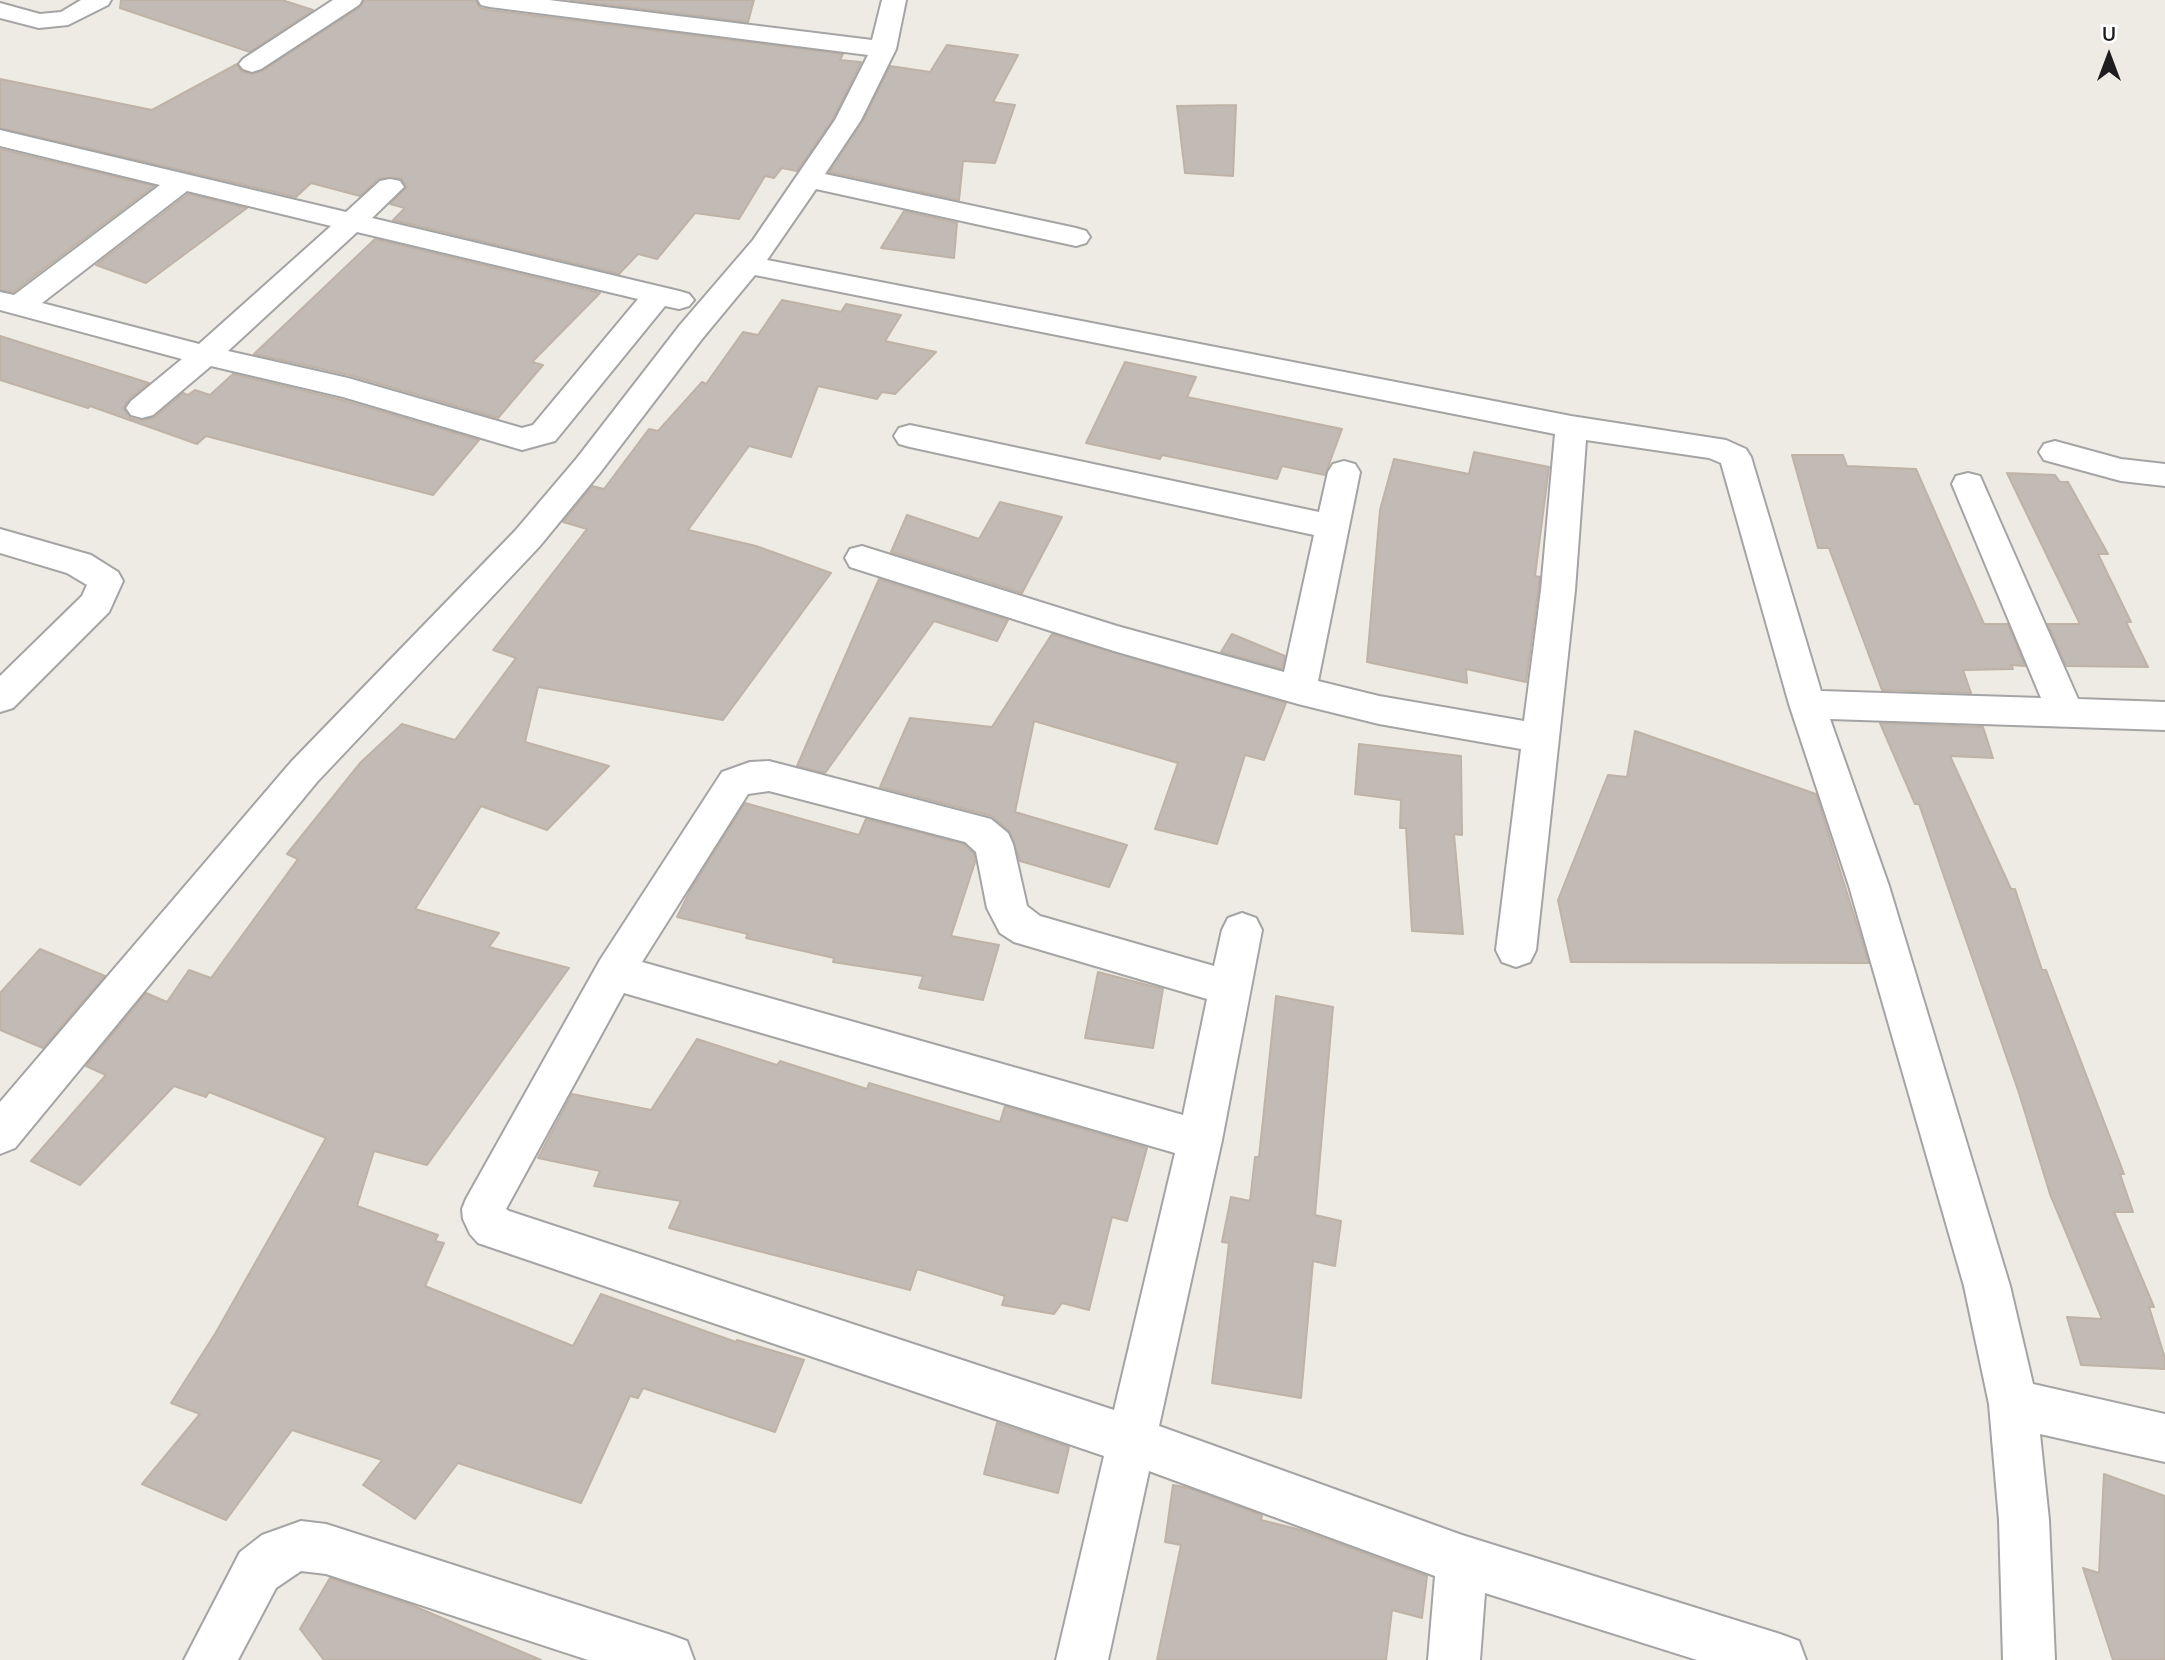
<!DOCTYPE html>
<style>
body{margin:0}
#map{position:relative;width:2165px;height:1660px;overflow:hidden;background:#eeebe4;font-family:"Nunito Sans",sans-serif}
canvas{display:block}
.north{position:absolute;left:2074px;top:21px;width:70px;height:70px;-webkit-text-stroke:5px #fff;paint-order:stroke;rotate:0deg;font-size:19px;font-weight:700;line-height:28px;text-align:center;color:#1d1d1d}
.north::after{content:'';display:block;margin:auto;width:24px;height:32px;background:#1d1d1d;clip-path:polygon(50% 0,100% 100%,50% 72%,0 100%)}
</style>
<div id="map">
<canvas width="2165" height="1660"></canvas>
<div class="north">U</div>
</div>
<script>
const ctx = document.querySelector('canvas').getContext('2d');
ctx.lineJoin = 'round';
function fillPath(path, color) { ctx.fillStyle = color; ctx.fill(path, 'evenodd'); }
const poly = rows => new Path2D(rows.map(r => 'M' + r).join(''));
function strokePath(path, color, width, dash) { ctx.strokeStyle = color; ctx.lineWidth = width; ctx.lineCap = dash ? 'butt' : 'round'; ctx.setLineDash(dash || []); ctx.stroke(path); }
const building = poly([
 [121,0,282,0,313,10,250,52,120,8,121,0],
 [365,0,475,0,480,8,490,10,843,54,840,60,861,62,833,119,797,171,782,168,774,178,765,176,739,219,695,213,657,259,638,254,619,274,393,220,405,208,390,204,407,187,401,178,379,178,360,196,311,183,296,197,0,128,0,79,152,110,237,64,241,71,251,74,262,71,360,7,365,0],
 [570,0,754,0,748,22,570,0],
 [947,45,1018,55,993,102,1015,105,995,163,963,161,959,200,829,172,863,121,890,66,930,72,947,45],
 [1236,105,1233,176,1185,173,1177,106,1236,105],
 [0,149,154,186,13,292,0,290,0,149],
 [188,194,247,208,146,283,96,265,188,194],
 [904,211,957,223,954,258,881,248,904,211],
 [375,239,600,293,532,362,543,365,498,418,349,375,254,354,375,239],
 [782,300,841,312,846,304,901,315,885,341,936,352,895,394,882,392,877,399,818,386,791,457,749,446,688,530,756,546,831,573,723,720,538,687,525,742,609,766,547,830,481,806,415,909,499,933,489,947,569,968,427,1165,374,1151,357,1206,438,1235,435,1241,444,1243,425,1286,573,1346,601,1294,736,1342,737,1340,804,1360,775,1432,643,1388,638,1398,630,1396,581,1503,458,1463,415,1519,363,1485,382,1460,292,1430,226,1520,142,1484,200,1414,171,1403,215,1334,326,1138,209,1092,206,1097,174,1086,80,1185,31,1161,106,1075,86,1066,146,993,167,1002,189,970,211,978,298,859,287,854,361,762,402,724,455,740,516,658,493,650,587,529,563,522,592,486,604,489,649,429,658,431,702,382,706,384,743,332,758,335,782,300],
 [0,336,149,383,129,399,123,408,130,418,141,421,155,417,183,393,188,395,195,390,210,395,233,374,342,400,479,440,433,495,206,436,197,444,90,406,88,408,0,380,0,336],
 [1125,362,1196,377,1187,397,1342,429,1325,475,1282,466,1277,479,1162,455,1160,459,1086,443,1125,362],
 [1474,452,1549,467,1535,576,1540,577,1526,682,1466,669,1467,683,1367,662,1380,510,1394,459,1469,474,1474,452],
 [1792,455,1843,455,1847,466,1916,469,1984,624,2008,624,2025,666,2011,665,2013,669,1963,670,1971,693,1882,690,1829,548,1818,548,1792,455],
 [2007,473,2055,475,2060,482,2068,482,2108,554,2098,554,2131,622,2126,622,2148,667,2066,666,2048,624,2080,624,2007,473],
 [1000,502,1062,517,1022,593,891,552,907,515,979,539,1000,502],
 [879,579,1008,620,997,641,934,621,825,773,797,766,879,579],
 [1052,634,1286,703,1264,760,1245,755,1217,844,1155,829,1178,763,1034,721,1015,812,1127,845,1109,887,1020,861,1010,832,992,816,880,787,910,718,992,727,1052,634],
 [1232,634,1285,656,1282,669,1221,652,1232,634],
 [1880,723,1983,727,1993,758,1950,756,2011,889,2015,889,2042,970,2046,970,2124,1174,2120,1174,2133,1212,2114,1212,2154,1307,2149,1307,2165,1358,2165,1369,2081,1365,2067,1317,2102,1319,2050,1194,2019,1093,1919,804,1915,804,1880,723],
 [1635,731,1816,794,1869,963,1571,962,1558,900,1608,775,1627,777,1635,731],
 [1359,744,1461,756,1462,835,1454,834,1463,934,1412,931,1406,828,1400,828,1401,800,1355,794,1359,744],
 [745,803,859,835,866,819,964,844,974,853,975,862,951,936,999,945,983,1000,919,988,923,976,833,962,834,958,746,938,748,934,677,917,690,891,745,803],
 [40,949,105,976,43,1048,0,1030,0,993,40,949],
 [1098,972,1163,989,1153,1048,1085,1038,1098,972],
 [1276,996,1333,1007,1315,1215,1341,1221,1335,1266,1313,1261,1301,1398,1212,1383,1229,1243,1222,1242,1231,1197,1250,1201,1255,1157,1259,1157,1276,996],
 [697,1039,777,1065,780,1061,867,1089,869,1083,1000,1122,1005,1106,1147,1148,1127,1221,1112,1217,1089,1310,1062,1303,1054,1314,1002,1305,1005,1296,917,1269,910,1290,669,1228,681,1201,594,1186,600,1171,538,1158,572,1094,651,1110,697,1039],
 [997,1423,1069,1447,1058,1493,984,1474,997,1423],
 [2104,1474,2165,1496,2165,1660,2113,1660,2083,1568,2099,1573,2104,1474],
 [1173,1485,1189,1488,1262,1515,1261,1520,1301,1530,1427,1576,1422,1618,1392,1610,1386,1660,1157,1660,1181,1545,1165,1542,1173,1485],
 [330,1578,409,1604,541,1660,324,1660,300,1629,330,1578]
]);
const street = poly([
 [81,0,111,0,108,5,68,25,39,28,0,18,0,3,40,14,61,12,81,0],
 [333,0,362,0,359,5,261,69,252,72,243,69,239,64,243,59,333,0],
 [478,0,549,0,872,40,882,0,906,0,896,49,861,120,825,174,1076,228,1086,231,1090,237,1086,243,1076,246,816,189,767,260,1571,416,1726,440,1746,449,1751,457,1821,691,2041,698,1952,484,1956,476,1968,473,1980,476,2078,699,2165,702,2165,730,1830,719,1889,886,2010,1286,2033,1384,2165,1414,2165,1462,2040,1434,2049,1520,2055,1660,2003,1660,1999,1520,1989,1404,1964,1286,1849,886,1789,704,1721,463,1709,458,1586,440,1575,590,1536,950,1530,962,1516,967,1502,962,1496,950,1521,749,1379,724,1298,704,1114,651,850,567,845,558,850,549,862,546,1117,626,1284,672,1314,535,910,447,899,444,894,436,899,428,910,425,1319,512,1328,472,1333,464,1344,461,1355,464,1360,472,1318,681,1379,696,1524,721,1541,590,1555,434,755,275,702,339,599,474,539,547,317,782,15,1148,0,1154,0,1102,291,762,515,531,577,458,680,325,753,240,835,120,868,55,490,7,481,5,478,0],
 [0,130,346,212,380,181,390,179,400,181,404,187,372,218,679,291,689,294,694,300,689,306,679,309,665,306,555,441,522,450,343,397,211,366,153,415,142,418,131,415,126,408,131,401,182,359,0,310,0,292,14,295,160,185,0,146,0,130],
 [187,191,331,226,199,344,42,303,187,191],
 [357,232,638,299,533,425,522,428,348,378,228,351,357,232],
 [2055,441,2121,459,2165,464,2165,486,2121,481,2044,460,2039,452,2044,444,2055,441],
 [0,529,91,555,118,572,123,581,109,612,13,708,0,712,0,676,82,596,87,585,67,573,0,553,0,529],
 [769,761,991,819,1008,833,1013,844,1027,906,1040,916,1214,966,1222,930,1228,918,1242,913,1256,918,1262,930,1222,1140,1159,1426,1462,1535,1780,1634,1799,1641,1806,1660,1697,1660,1485,1593,1480,1660,1428,1660,1435,1576,1149,1471,1108,1660,1056,1660,1104,1456,478,1243,470,1234,463,1219,462,1209,466,1199,600,960,722,772,750,762,769,761],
 [769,791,965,842,976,852,987,908,1000,933,1014,942,1207,999,1183,1115,642,962,748,794,769,791],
 [624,993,1175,1153,1114,1410,509,1211,506,1209,624,993],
 [301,1521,326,1524,668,1634,687,1641,694,1660,588,1660,326,1574,301,1571,276,1588,238,1660,184,1660,240,1552,262,1535,301,1521]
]);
fillPath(building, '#c2bab4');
strokePath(building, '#bfb2a7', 2);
strokePath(street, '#a4a4a4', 4);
fillPath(street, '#fff');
</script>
